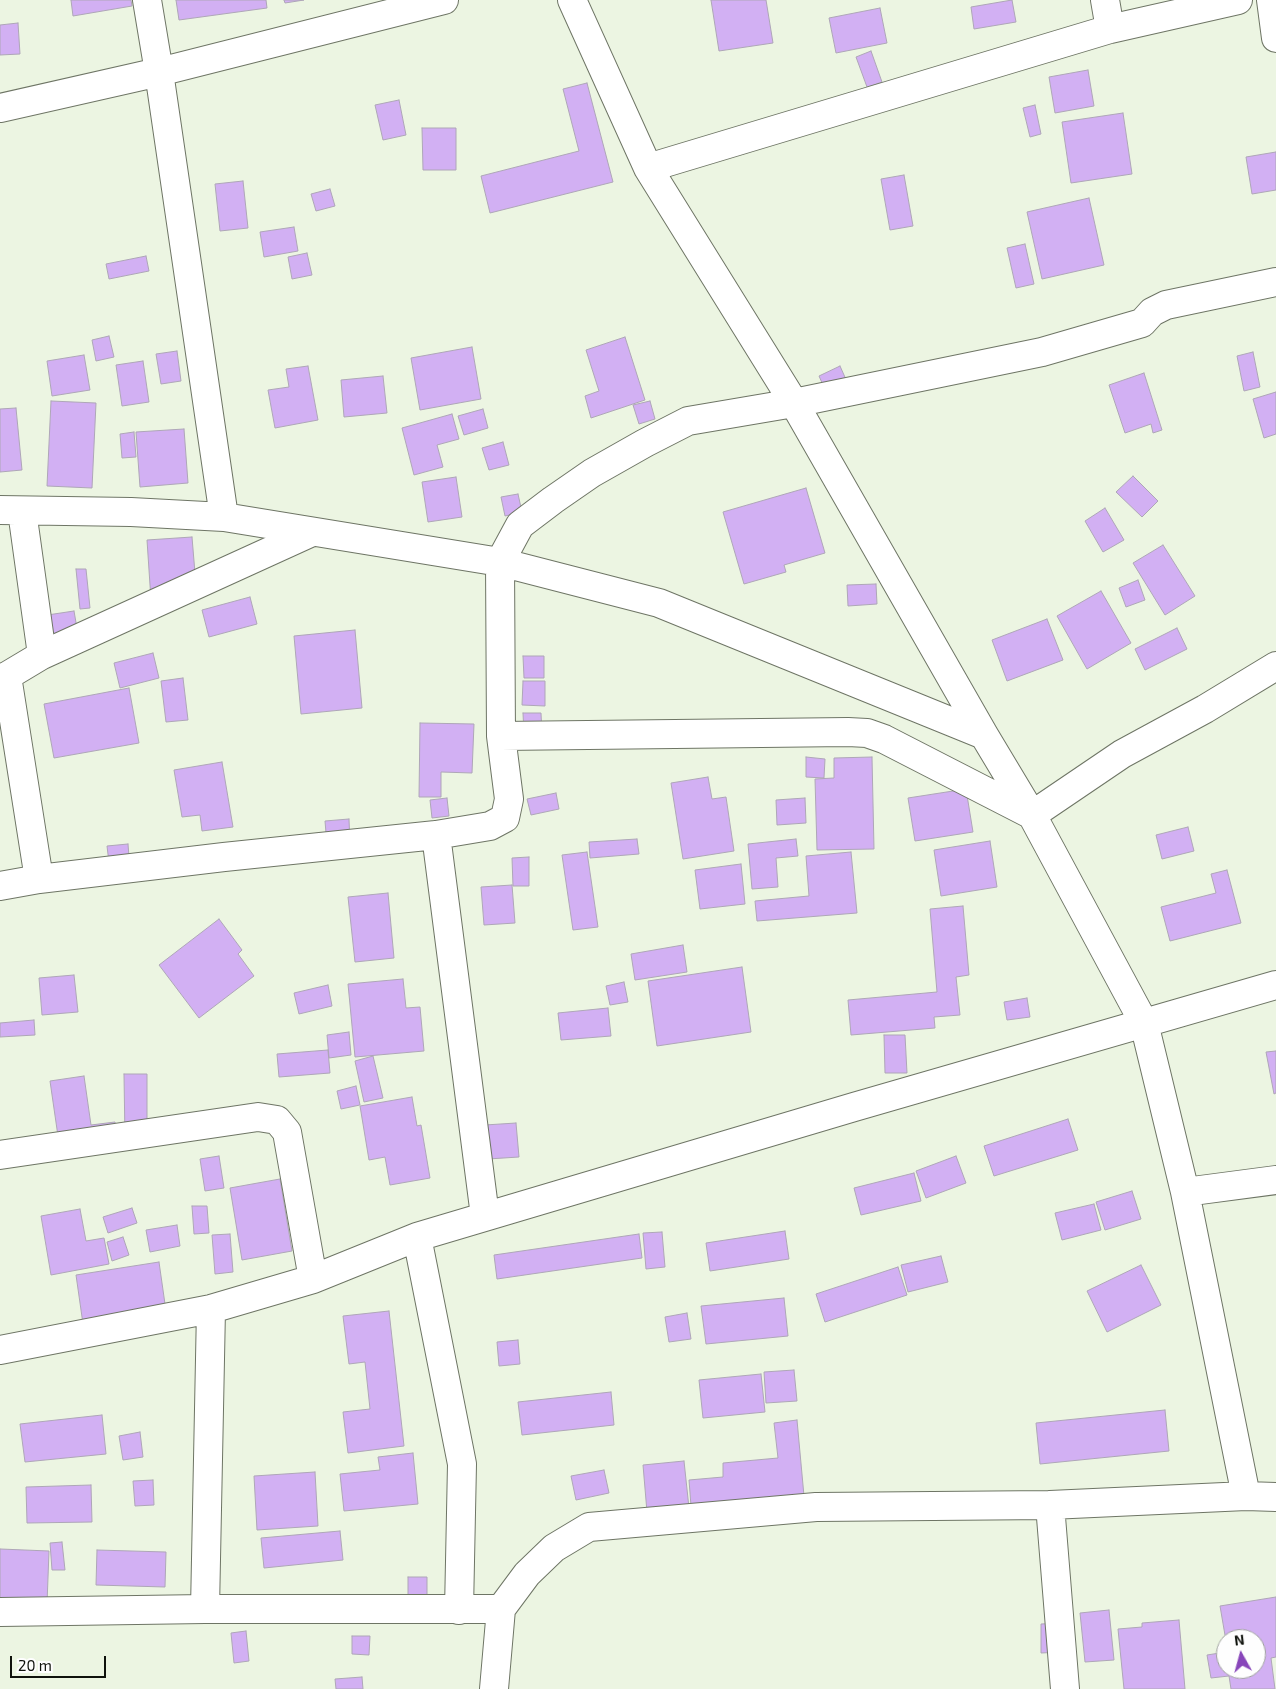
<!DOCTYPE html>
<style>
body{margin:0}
#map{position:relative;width:1276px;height:1689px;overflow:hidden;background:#ecf5e2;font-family:"Exo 2",sans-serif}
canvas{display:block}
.north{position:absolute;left:1216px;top:1629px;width:50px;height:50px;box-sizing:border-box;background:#fefefe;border:1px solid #9ea09d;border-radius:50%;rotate:353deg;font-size:14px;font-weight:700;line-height:20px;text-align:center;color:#0f120c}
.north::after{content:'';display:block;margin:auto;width:18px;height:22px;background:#8846ba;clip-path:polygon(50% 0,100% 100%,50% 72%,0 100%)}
.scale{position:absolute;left:10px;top:1656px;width:96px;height:22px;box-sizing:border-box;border:2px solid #0f120c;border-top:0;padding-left:6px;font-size:15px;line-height:18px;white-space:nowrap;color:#0f120c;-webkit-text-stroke:4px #fefefe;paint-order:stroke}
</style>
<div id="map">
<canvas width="1276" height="1689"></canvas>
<div class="north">N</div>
<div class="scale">20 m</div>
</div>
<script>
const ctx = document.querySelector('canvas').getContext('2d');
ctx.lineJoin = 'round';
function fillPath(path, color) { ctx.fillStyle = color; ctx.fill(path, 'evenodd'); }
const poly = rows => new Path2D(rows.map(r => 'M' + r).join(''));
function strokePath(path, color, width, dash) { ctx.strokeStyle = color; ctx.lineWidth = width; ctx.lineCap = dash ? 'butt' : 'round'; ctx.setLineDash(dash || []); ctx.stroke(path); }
const building = poly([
 [71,0,131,0,132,6,73,16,71,0],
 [176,0,266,0,267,8,179,20,176,0],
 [284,0,304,0,285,3,284,0],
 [711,0,766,0,773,43,719,51,711,0],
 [1012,0,1016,22,974,29,971,7,1012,0],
 [880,8,887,43,836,53,829,18,880,8],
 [18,23,20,54,0,55,0,25,18,23],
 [871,51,882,82,867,87,856,57,871,51],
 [1088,70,1094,106,1055,113,1049,77,1088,70],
 [587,83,613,182,490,213,481,176,579,151,563,89,587,83],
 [399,100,406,135,383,140,375,105,399,100],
 [1035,105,1041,134,1030,137,1023,108,1035,105],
 [1123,113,1132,174,1071,183,1062,122,1123,113],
 [422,128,456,128,456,170,423,170,422,128],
 [1276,152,1276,190,1252,194,1246,157,1276,152],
 [904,175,913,226,890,230,881,179,904,175],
 [243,181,248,228,220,231,215,184,243,181],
 [330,189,335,206,316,211,311,194,330,189],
 [1089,198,1104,265,1042,279,1027,212,1089,198],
 [294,227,298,251,264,257,260,232,294,227],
 [1025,244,1034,284,1016,288,1007,248,1025,244],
 [307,253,312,275,292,279,288,257,307,253],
 [146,256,149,271,109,279,106,264,146,256],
 [109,336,114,357,96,361,92,340,109,336],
 [625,337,645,400,591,418,585,396,599,391,586,350,625,337],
 [472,347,481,399,420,410,411,358,472,347],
 [177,351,181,381,161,384,156,354,177,351],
 [1253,352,1260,387,1244,391,1237,356,1253,352],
 [84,355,90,390,52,396,47,361,84,355],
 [143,361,149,402,122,406,116,365,143,361],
 [308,366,318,420,275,428,268,390,289,387,286,369,308,366],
 [840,366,848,384,827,394,819,376,840,366],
 [1144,373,1162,430,1153,433,1151,424,1125,433,1109,385,1144,373],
 [383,376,387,413,344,417,341,380,383,376],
 [1276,392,1276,434,1264,438,1253,399,1276,392],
 [51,401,96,403,92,488,47,486,51,401],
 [650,401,655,419,639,424,633,405,650,401],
 [16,408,22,470,0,472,0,409,16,408],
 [483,409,488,428,464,435,458,416,483,409],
 [452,414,459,439,437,445,443,467,414,475,402,428,452,414],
 [184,429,188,483,140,487,136,432,184,429],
 [134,432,136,457,122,458,120,434,134,432],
 [503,442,509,465,489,470,482,448,503,442],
 [1133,476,1158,501,1142,517,1116,492,1133,476],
 [456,477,462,517,428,522,422,482,456,477],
 [806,488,825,553,784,565,786,572,744,584,723,512,806,488],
 [518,494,522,512,505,516,501,497,518,494],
 [1105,508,1124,540,1103,552,1085,521,1105,508],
 [192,537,197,597,151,600,147,540,192,537],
 [1163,545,1195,596,1165,615,1133,563,1163,545],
 [76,569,86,569,90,608,80,609,76,569],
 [1138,580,1145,600,1126,607,1119,588,1138,580],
 [876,584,877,604,848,606,847,585,876,584],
 [1101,591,1131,643,1087,669,1057,616,1101,591],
 [250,597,257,624,209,637,202,610,250,597],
 [74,611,78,634,38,639,34,617,74,611],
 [1047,619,1063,660,1007,681,992,640,1047,619],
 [1177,628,1187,649,1145,670,1135,649,1177,628],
 [355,630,362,708,301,714,294,636,355,630],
 [153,653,159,678,120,688,114,663,153,653],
 [523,656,544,656,544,678,524,678,523,656],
 [183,678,188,720,166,722,161,681,183,678],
 [523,681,545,681,545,706,522,705,523,681],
 [129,688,139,743,54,758,44,704,129,688],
 [523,713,541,713,542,734,524,735,523,713],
 [420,723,474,724,472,773,441,772,441,797,419,797,420,723],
 [806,757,825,759,824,778,806,777,806,757],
 [872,757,874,849,817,850,815,779,834,778,834,758,872,757],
 [222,762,233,827,202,831,200,815,182,817,174,770,222,762],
 [708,777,712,799,726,797,734,851,683,859,671,783,708,777],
 [966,789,973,832,915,841,908,798,966,789],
 [556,793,559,809,531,815,527,799,556,793],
 [447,798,449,816,432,818,430,800,447,798],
 [805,798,806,823,777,825,776,800,805,798],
 [349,819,350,843,327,845,325,821,349,819],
 [1188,827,1194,851,1162,859,1156,835,1188,827],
 [637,839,639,854,590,858,589,842,637,839],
 [796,839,798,856,776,858,778,887,752,889,748,844,796,839],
 [990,841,997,887,941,896,934,850,990,841],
 [128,844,130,869,110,871,107,846,128,844],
 [587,852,598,927,573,930,562,855,587,852],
 [851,852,857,913,757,921,755,901,809,896,806,856,851,852],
 [529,857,529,886,513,886,512,858,529,857],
 [741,864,745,904,700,909,695,870,741,864],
 [1227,870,1241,923,1170,941,1161,907,1216,893,1211,874,1227,870],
 [512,885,515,923,484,925,481,887,512,885],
 [388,893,394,958,355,962,348,897,388,893],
 [963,906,969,975,956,977,960,1015,934,1017,935,1028,851,1035,848,1000,937,992,930,909,963,906],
 [219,919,242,950,238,954,254,976,199,1018,159,965,219,919],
 [683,945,687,972,635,980,631,954,683,945],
 [742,967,751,1032,657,1046,648,981,742,967],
 [74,975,78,1012,42,1015,39,978,74,975],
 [403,979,406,1008,420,1007,424,1051,355,1057,348,984,403,979],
 [624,982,628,1002,610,1005,606,986,624,982],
 [328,985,332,1006,299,1014,294,993,328,985],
 [1027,998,1030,1017,1007,1020,1004,1002,1027,998],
 [608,1008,611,1036,561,1040,558,1013,608,1008],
 [34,1020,35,1035,0,1037,0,1023,34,1020],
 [349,1032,351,1055,329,1058,327,1035,349,1032],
 [884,1035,905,1035,907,1073,885,1073,884,1035],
 [328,1050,330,1073,279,1077,277,1054,328,1050],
 [1276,1051,1276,1093,1274,1094,1266,1052,1276,1051],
 [373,1056,383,1098,364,1102,355,1061,373,1056],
 [124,1074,147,1074,147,1139,125,1140,124,1074],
 [84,1076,91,1125,115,1122,118,1142,60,1150,50,1081,84,1076],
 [356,1086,360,1105,341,1109,337,1091,356,1086],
 [412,1097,417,1126,421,1125,430,1178,390,1185,385,1157,369,1160,360,1106,412,1097],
 [1068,1119,1078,1150,994,1176,984,1146,1068,1119],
 [516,1123,519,1157,488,1159,485,1125,516,1123],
 [219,1156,224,1188,205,1191,200,1159,219,1156],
 [956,1156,966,1183,926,1198,916,1171,956,1156],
 [914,1173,921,1201,861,1215,854,1188,914,1173],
 [280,1179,292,1251,242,1260,230,1188,280,1179],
 [1132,1191,1141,1219,1105,1230,1096,1202,1132,1191],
 [1094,1204,1101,1230,1062,1240,1055,1213,1094,1204],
 [192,1206,207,1206,209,1233,194,1234,192,1206],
 [132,1208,137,1223,108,1233,103,1217,132,1208],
 [80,1209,86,1241,104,1238,109,1264,51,1275,41,1216,80,1209],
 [177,1225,180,1246,150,1252,146,1230,177,1225],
 [785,1231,789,1259,710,1271,706,1243,785,1231],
 [662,1232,665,1267,646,1269,643,1233,662,1232],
 [230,1234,233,1272,215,1274,212,1235,230,1234],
 [639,1234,642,1258,497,1279,494,1255,639,1234],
 [123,1237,129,1255,112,1261,107,1242,123,1237],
 [941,1256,948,1282,908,1292,901,1265,941,1256],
 [159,1262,166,1311,83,1324,76,1275,159,1262],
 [1141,1265,1161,1305,1107,1332,1087,1291,1141,1265],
 [898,1267,907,1295,825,1322,816,1294,898,1267],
 [784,1298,788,1336,706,1344,701,1306,784,1298],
 [389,1311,404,1446,348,1453,343,1412,370,1409,365,1362,349,1364,343,1316,389,1311],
 [687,1313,691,1339,669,1342,665,1317,687,1313],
 [518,1340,520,1364,499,1366,497,1342,518,1340],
 [794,1370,797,1401,766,1403,764,1372,794,1370],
 [761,1374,765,1412,703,1418,699,1380,761,1374],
 [611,1392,614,1425,522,1435,518,1402,611,1392],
 [1165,1410,1169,1451,1040,1464,1036,1423,1165,1410],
 [102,1415,106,1454,25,1462,20,1424,102,1415],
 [797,1420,804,1496,691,1506,689,1480,723,1477,723,1463,778,1458,774,1423,797,1420],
 [140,1432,143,1457,123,1460,119,1436,140,1432],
 [413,1453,418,1504,344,1511,340,1474,380,1470,378,1457,413,1453],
 [684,1461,689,1508,647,1512,643,1465,684,1461],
 [604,1470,609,1493,576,1500,571,1476,604,1470],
 [315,1472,318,1526,257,1530,254,1476,315,1472],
 [153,1480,154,1505,135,1506,133,1481,153,1480],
 [91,1485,92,1522,27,1523,26,1487,91,1485],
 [340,1531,343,1560,264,1568,261,1538,340,1531],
 [62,1542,65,1570,52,1570,50,1543,62,1542],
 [0,1549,49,1551,47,1604,0,1602,0,1549],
 [97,1550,166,1552,165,1587,96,1585,97,1550],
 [408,1577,427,1577,427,1599,408,1598,408,1577],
 [1276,1597,1276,1657,1271,1658,1275,1689,1231,1689,1229,1676,1211,1678,1207,1655,1226,1652,1226,1669,1256,1669,1256,1639,1226,1639,1226,1641,1220,1606,1276,1597],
 [1109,1610,1114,1660,1085,1662,1080,1613,1109,1610],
 [1179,1620,1185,1689,1124,1689,1118,1629,1142,1627,1142,1623,1179,1620],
 [1061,1623,1062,1652,1041,1653,1041,1624,1061,1623],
 [246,1631,249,1661,234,1663,231,1633,246,1631],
 [352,1636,370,1636,369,1655,352,1654,352,1636],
 [362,1677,363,1689,336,1689,335,1679,362,1677]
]);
const street = poly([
 [147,0,159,72,224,517],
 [572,0,648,168,794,403,984,735,1032,815,1144,1023,1185,1192,1246,1496],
 [1105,0,1110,29],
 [1271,0,1276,38],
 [0,108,159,72,444,0],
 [648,168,1110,29,1238,0],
 [0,510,131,512,224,517,500,562,659,603,984,735],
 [22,511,42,655],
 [7,676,39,879],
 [0,678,7,676,42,655,312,532],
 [501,736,848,732,867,733,884,739,1032,815,1122,754,1205,709,1276,666],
 [436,835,485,1216],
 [0,886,39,879,224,857,436,835,490,826,505,818,509,799,501,736,500,562,520,525,553,500,592,473,645,443,688,421,794,403,1042,352,1142,323,1152,312,1166,305,1276,282],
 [0,1155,258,1117,277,1120,287,1132,313,1279],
 [1185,1192,1276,1180],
 [417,1237,462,1464,459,1610],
 [0,1350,211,1309,313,1279,417,1237,854,1107,1276,985],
 [1050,1505,1065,1689],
 [205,1609,211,1309],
 [0,1612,205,1609,501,1609],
 [494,1689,501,1609,527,1574,554,1548,589,1527,816,1507,1050,1505,1246,1496,1276,1497]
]);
fillPath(building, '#d2b0f3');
strokePath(building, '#aea6b7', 1);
strokePath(street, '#6e7565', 30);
strokePath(street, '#fff', 28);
</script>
